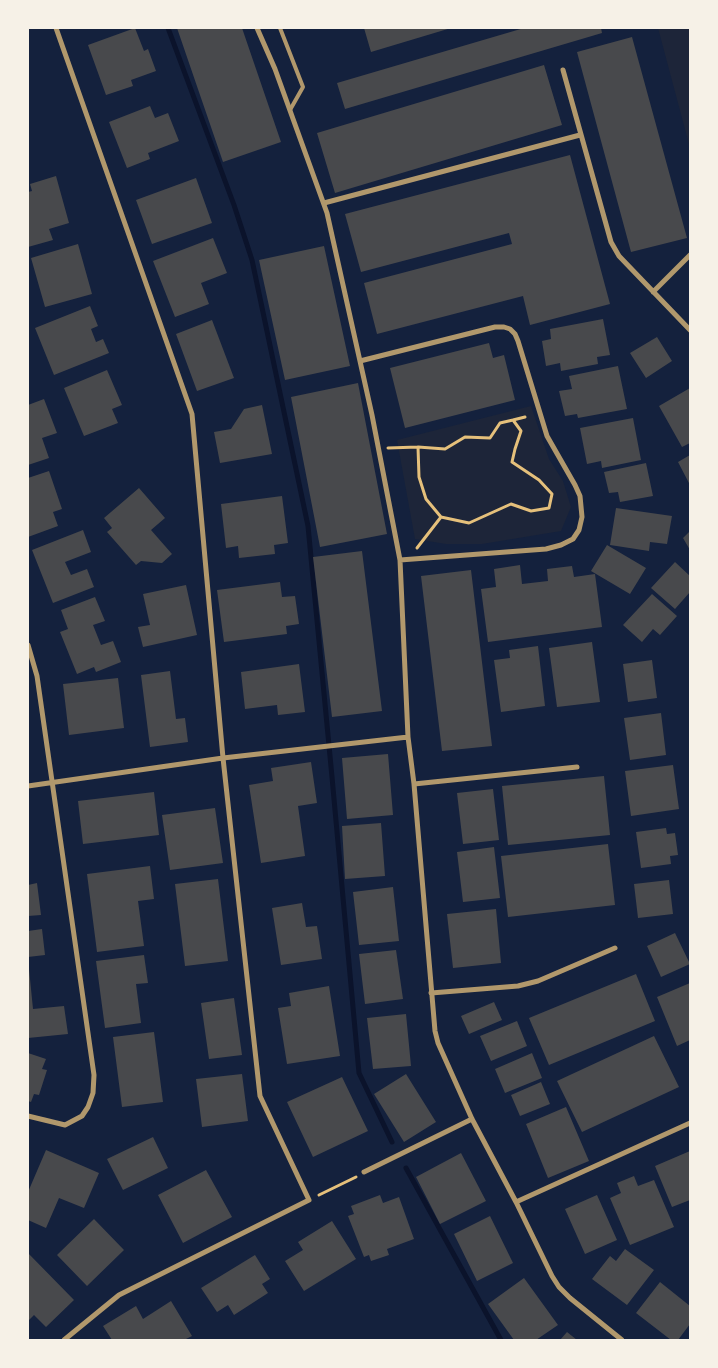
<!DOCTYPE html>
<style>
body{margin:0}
#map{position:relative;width:718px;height:1368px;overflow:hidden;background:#14213d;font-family:Arial,sans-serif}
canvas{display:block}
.frame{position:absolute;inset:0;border:29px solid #f6f1e7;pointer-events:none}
</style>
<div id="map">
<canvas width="718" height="1368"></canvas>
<div class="frame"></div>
</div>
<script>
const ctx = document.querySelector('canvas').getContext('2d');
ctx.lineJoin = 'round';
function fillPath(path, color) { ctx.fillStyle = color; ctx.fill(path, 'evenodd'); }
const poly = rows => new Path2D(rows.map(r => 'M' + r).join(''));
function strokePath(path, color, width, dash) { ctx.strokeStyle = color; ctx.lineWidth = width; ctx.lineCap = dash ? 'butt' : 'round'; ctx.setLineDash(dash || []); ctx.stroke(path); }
const green = poly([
 [658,28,690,28,690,148],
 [531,406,549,459,563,481,571,507,561,531,482,544,446,544,415,539,397,440]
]);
const stream = poly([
 [168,28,234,205,252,260,308,526,332,777,359,1073,392,1142],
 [406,1168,501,1340]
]);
const building = poly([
 [135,28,144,51,148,49,156,71,131,80,133,86,106,95,88,45],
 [177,28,242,28,281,142,223,162],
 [364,28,451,28,371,52],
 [524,28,601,28,602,33,345,109,337,83],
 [632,37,687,238,631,252,577,52],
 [544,65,562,125,335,193,317,133],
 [150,106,155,118,168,113,179,141,148,153,150,159,127,168,109,122],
 [570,155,610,304,530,325,523,296,377,334,364,283,512,244,509,233,361,272,345,214],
 [56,176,69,223,49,229,53,240,28,247,28,192,32,191,30,184],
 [196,178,212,223,152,244,136,200],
 [213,238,227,273,201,283,209,304,175,317,153,261],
 [78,244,92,294,45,307,31,258],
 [324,246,350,366,285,380,259,260],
 [90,306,98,326,91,329,96,342,103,339,109,353,54,375,35,328],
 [603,319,610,355,597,357,598,364,561,371,560,363,546,366,542,341,551,339,550,329],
 [212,320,234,378,197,391,176,334],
 [657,337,672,361,646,378,630,353],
 [489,343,493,358,504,355,515,400,405,428,390,368],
 [618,366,627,409,578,418,577,414,565,416,559,391,572,389,569,376],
 [107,370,122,405,112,409,118,423,84,436,64,388],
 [358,383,387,534,320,547,291,397],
 [690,388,690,443,682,447,659,406],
 [44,399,57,433,42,438,49,458,28,465,28,405],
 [262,405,272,454,220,463,214,432,231,429,244,409],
 [633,418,641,460,602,468,601,461,587,464,580,428],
 [690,455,690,485,678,462],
 [646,463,653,496,620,502,618,492,609,493,604,472],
 [49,471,62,509,53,512,58,526,28,537,28,478],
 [139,488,165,518,151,530,172,554,162,563,141,561,136,565,107,532,112,528,104,518],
 [282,496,288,543,274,545,275,554,239,558,238,546,226,548,221,504],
 [616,508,672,516,667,544,650,542,649,551,610,545],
 [83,530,91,552,65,562,71,575,87,569,94,587,53,603,32,550],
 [690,531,690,550,683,538],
 [607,545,646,568,630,594,591,571],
 [362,551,382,711,332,717,313,557],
 [675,562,690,576,690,592,675,609,651,588],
 [520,565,522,584,548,581,547,569,572,566,574,577,595,574,602,627,488,642,481,589,496,587,494,569],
 [471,570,492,746,442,751,421,576],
 [280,582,282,597,295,596,299,624,286,626,287,634,224,642,217,590],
 [186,585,197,635,143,647,138,627,150,625,143,594],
 [652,594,677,616,660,635,653,629,642,642,623,625],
 [95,597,105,621,93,625,101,645,113,641,121,662,96,672,94,667,77,674,60,632,68,629,61,610],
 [592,642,600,702,557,707,549,648],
 [538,646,545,706,501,712,494,660,510,658,509,650],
 [652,660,657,698,628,702,623,664],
 [299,664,305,712,278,715,277,705,245,709,241,672],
 [170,671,176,719,185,718,188,742,150,747,141,675],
 [118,678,124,728,69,735,63,684],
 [661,713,666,755,630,760,624,718],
 [388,754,393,815,347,819,342,758],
 [311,762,317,803,298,806,305,856,261,863,249,785,273,781,271,768],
 [673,765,679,809,631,816,625,771],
 [604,776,610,835,508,845,502,786],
 [493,789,499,840,463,844,457,793],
 [154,792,159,835,83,844,78,801],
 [215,808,223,863,170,870,162,815],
 [381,823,385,876,345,879,342,826],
 [666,828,667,834,675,833,678,855,670,856,671,864,641,868,636,832],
 [608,844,615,905,508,917,501,856],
 [494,847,500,898,463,902,457,852],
 [150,866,154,899,138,901,144,946,97,952,87,874],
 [218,879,228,961,185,966,175,884],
 [669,880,673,914,638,918,634,884],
 [37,883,41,915,28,916,28,885],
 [393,887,399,941,359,945,353,892],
 [302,903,306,927,317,926,322,959,281,965,272,908],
 [496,909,501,963,453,968,447,914],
 [42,929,45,955,28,957,28,931],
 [675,933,690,964,661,977,647,946],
 [396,950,403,999,365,1004,359,954],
 [144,955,148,983,136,984,141,1023,105,1028,96,961],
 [28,969,29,969,33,1009,64,1006,68,1034,28,1038],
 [636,974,655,1021,549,1065,529,1018],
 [690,983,690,1040,677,1046,657,997],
 [329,986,340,1056,287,1064,278,1008,291,1006,289,993],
 [234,998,242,1055,209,1059,201,1003],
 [494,1002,502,1020,469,1034,461,1016],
 [406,1014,411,1066,373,1069,367,1018],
 [517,1021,527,1046,491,1061,480,1036],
 [154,1032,163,1102,122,1107,113,1037],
 [654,1036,679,1087,582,1132,557,1081],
 [28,1053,46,1059,42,1069,47,1070,39,1095,34,1094,31,1102,28,1101],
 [532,1053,542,1078,505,1093,495,1069],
 [242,1074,248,1121,202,1127,196,1079],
 [406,1074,436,1122,404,1142,374,1094],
 [342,1077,368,1131,313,1157,287,1102],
 [541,1082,550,1104,520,1116,511,1095],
 [566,1107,589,1161,548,1178,526,1124],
 [153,1137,168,1168,123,1190,107,1159],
 [46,1150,99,1173,84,1208,59,1198,46,1228,28,1220,28,1192],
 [690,1151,690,1200,672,1207,655,1166],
 [461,1153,486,1201,440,1224,416,1177],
 [206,1170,232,1217,183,1243,158,1195],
 [634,1176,638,1186,654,1180,674,1227,630,1245,610,1198,621,1193,617,1183],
 [380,1195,383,1203,399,1197,414,1239,387,1249,389,1255,371,1261,369,1255,364,1257,348,1216,354,1214,351,1206],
 [597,1195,617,1240,585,1254,565,1209],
 [490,1216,513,1263,477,1281,454,1234],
 [94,1219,124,1250,87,1286,57,1255],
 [332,1221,356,1259,304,1291,285,1261,303,1250,298,1242],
 [625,1249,654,1270,627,1305,592,1279,610,1256,616,1261],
 [28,1253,74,1300,46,1327,34,1315,28,1321],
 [255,1255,270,1279,262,1284,268,1293,234,1315,228,1305,217,1312,201,1288],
 [524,1278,558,1325,536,1340,514,1340,488,1304],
 [660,1282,690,1306,690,1324,678,1340,671,1340,636,1313],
 [171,1301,192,1336,184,1340,133,1340,132,1339,129,1340,112,1340,103,1326,136,1306,143,1319],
 [567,1332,577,1340,560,1340]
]);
const path = poly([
 [513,420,525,417],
 [388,448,418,447,419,477,426,499,441,517,469,523,511,504,531,511,549,508,552,494,539,480,512,462,515,449,521,431,513,420,500,423,490,438,465,437,445,449,418,447],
 [417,548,441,517],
 [319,1195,356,1177]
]);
const service = poly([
 [280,28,303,87,290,110]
]);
const minor = poly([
 [56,28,192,414,223,758,260,1096,309,1200,119,1295,64,1340],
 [257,28,275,69,327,213,372,415,400,560,408,737,414,784,435,1031,438,1043,472,1119,516,1202,552,1276,559,1287,570,1298,622,1340],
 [563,70,611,242,619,256,690,330],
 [324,203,580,135],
 [653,292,690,255],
 [360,361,495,327,504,327,510,329,515,334,518,341,547,436,575,485,580,496,582,517,579,530,573,539,561,545,546,549,400,560],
 [28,645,37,676,94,1075,93,1093,88,1107,82,1116,65,1125,28,1116],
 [414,784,577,767],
 [28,786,223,758,408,737],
 [431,993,518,986,538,981,615,948],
 [364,1172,472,1119],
 [516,1202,690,1123]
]);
fillPath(green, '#1d2539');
strokePath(stream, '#0b132b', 5);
fillPath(building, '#48494c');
strokePath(path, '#e5c07b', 3);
strokePath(service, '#b1986c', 4);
strokePath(minor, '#b1986c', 5);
</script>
